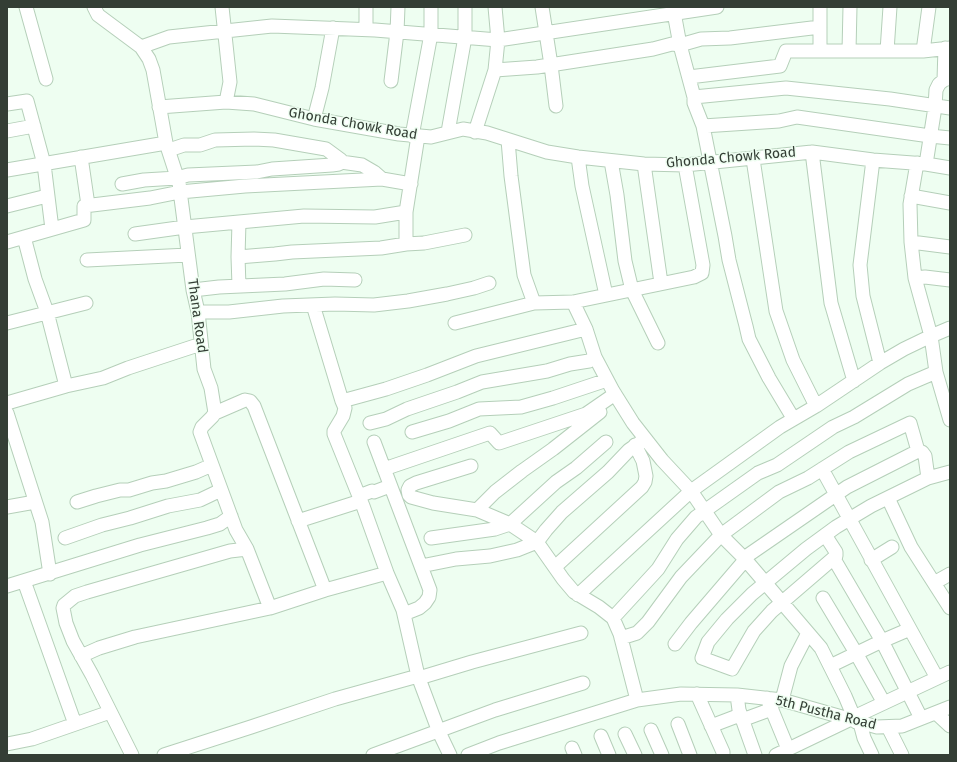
<!DOCTYPE html>
<style>
body{margin:0}
#map{position:relative;width:957px;height:762px;overflow:hidden;background:#eefef1;font-family:"Fira Sans",sans-serif}
canvas{display:block}
.frame{position:absolute;inset:0;border:8px solid #343e35;pointer-events:none}
</style>
<div id="map">
<canvas width="957" height="762"></canvas>
<div class="frame"></div>
</div>
<script>
const ctx = document.querySelector('canvas').getContext('2d');
ctx.lineJoin = 'round';
const poly = rows => new Path2D(rows.map(r => 'M' + r).join(''));
function strokePath(path, color, width, dash) { ctx.strokeStyle = color; ctx.lineWidth = width; ctx.lineCap = dash ? 'butt' : 'round'; ctx.setLineDash(dash || []); ctx.stroke(path); }
function label(font, color, halo, rows, align = 'center') {
  ctx.font = font + ' "Fira Sans",sans-serif'; ctx.lineWidth = 3; ctx.setLineDash([]); ctx.textBaseline = 'middle'; ctx.strokeStyle = halo; ctx.fillStyle = color; for (const [text, x, y, turn = 0] of rows) {
    ctx.save(); ctx.translate(x, y); ctx.rotate((+turn || 0) * Math.PI / 180); ctx.textAlign = isNaN(turn) ? turn : align; if (halo) ctx.strokeText(text, 0, 0); ctx.fillText(text, 0, 0); ctx.restore();
  }
}
const minor = poly([
 [26,7,46,79],
 [94,7,98,15,141,47,149,59,153,70,166,143,179,183,193,290,198,312,204,369,211,388,215,413],
 [222,7,230,82,226,102],
 [542,7,551,65,556,106],
 [673,7,680,45,694,97,694,103,703,126,725,236,729,260,746,326,749,339,769,378,793,418],
 [820,7,820,51],
 [366,30,366,7],
 [141,47,169,37,272,26,375,30,498,40,717,7],
 [849,51,850,7],
 [887,51,890,7],
 [923,51,929,7],
 [495,70,537,67,653,49,672,44,680,45,701,39,730,38,820,27],
 [689,77,780,66,786,51,923,51,950,48],
 [944,80,945,48],
 [391,81,397,32,398,7],
 [694,97,786,88,890,99,950,108],
 [7,104,27,101,44,164,52,229],
 [159,107,226,102,254,104,314,119,399,134,431,137,463,129,487,133,547,152,578,157,644,164,685,165,812,152,873,160,926,164,950,168],
 [314,119,322,88,333,28],
 [703,126,779,121,797,117,930,136,950,138],
 [7,131,34,126],
 [448,132,465,37,465,7],
 [475,132,495,70,498,40,495,7],
 [412,136,431,34,431,7],
 [508,140,511,176,524,275,534,303],
 [812,152,831,303,854,381],
 [81,157,88,205],
 [578,157,582,186,606,295],
 [753,159,776,311,793,360,816,406],
 [873,160,860,265,863,296,880,363],
 [611,161,617,195,625,261,632,290,658,343],
 [341,162,362,165,374,172,382,179,411,184],
 [644,164,661,283],
 [926,164,935,107,936,90,939,84,944,80,950,78],
 [7,170,166,143],
 [122,184,144,180,177,178,188,175,257,172,272,169,332,165,339,164,341,160,326,149,274,140,254,139,215,140,200,145,184,145,169,150],
 [911,196,950,203],
 [7,206,47,196],
 [135,234,185,227,304,216,375,217,406,212],
 [24,237,35,279,47,312,66,386],
 [7,242,84,220,84,206,150,198,180,192,245,186,382,179],
 [911,242,910,204,917,163],
 [406,244,406,212,418,136],
 [950,247,911,242,915,278,931,336,936,372,950,420],
 [238,257,275,254,292,252,381,248,406,244,424,243,465,235],
 [87,260,188,255],
 [915,278,925,277,950,280],
 [239,286,238,257,239,222],
 [193,290,219,287,285,284,324,279,355,280],
 [573,302,586,329,595,357,613,391,633,423,662,460,691,491,721,535,744,558,821,648,845,696,856,722],
 [313,305,342,401,345,408,343,416,334,431,334,434,363,506,387,573,403,610,418,676,439,732,450,755],
 [198,312,229,312,283,306,335,304,374,305,408,301,447,294,474,288,489,283],
 [7,323,86,303],
 [455,323,534,303,573,302,694,277,702,273,703,265,685,165],
 [342,401,386,389,427,375,476,356,586,329],
 [7,403,66,386,103,378,128,368,201,344],
 [7,413,42,522,50,574],
 [215,413,245,400,250,401,254,406,325,590],
 [215,413,212,417,202,427,200,432,236,530,247,549,270,608],
 [370,423,386,419,407,409,457,392,482,382,547,371,570,364,589,361,595,357],
 [412,432,449,421,479,409,521,407,553,398,607,380],
 [374,442,430,590,429,597,425,603,419,608,404,614],
 [471,466,416,483,410,486,408,490,409,495,411,497,433,503,477,510,510,524,537,542,546,530,562,512,608,472,629,450,645,439],
 [384,469,490,433,499,443,586,414,615,394],
 [822,469,937,678],
 [359,496,372,491,374,492,390,486],
 [888,498,911,547,950,608],
 [77,502,96,496,120,490,129,490,152,483,166,481,196,472,212,465],
 [7,507,35,502],
 [477,510,495,492,522,471,553,449,600,412],
 [298,521,361,501],
 [825,535,836,552,836,556,772,611,754,631,732,669,702,658,708,642,727,619,752,594,806,549,836,527,871,506,928,478,950,472],
 [65,538,102,525,130,518,168,506,200,500,221,490],
 [431,538,495,529,510,524,556,482,576,468,606,442],
 [744,558,847,487,918,451,922,452,925,456,928,478],
 [834,559,882,641,921,718],
 [871,560,892,547],
 [421,566,456,559,490,556,517,550,537,542,563,579,574,592,599,607,613,618,620,634,637,700],
 [555,567,642,487,645,482,646,476,643,461,635,445],
 [24,581,75,724],
 [934,583,950,574],
 [7,586,140,545,207,528,220,524,231,516],
 [578,595,691,491,780,427,816,406,880,363,904,349,931,336,950,328],
 [823,598,856,653,884,703],
 [613,618,658,569,677,539,696,517,758,473,777,465,833,427,854,417,908,384,936,372],
 [621,638,637,633,648,622,681,577,721,535,779,492,808,478,849,452,910,423,918,451],
 [675,644,691,623,745,560],
 [81,656,99,648,135,637,270,608,325,590,387,573],
 [830,666,882,641,910,629],
 [419,678,472,662,581,633],
 [697,694,723,752,723,755],
 [737,695,739,710,755,755],
 [767,698,788,749],
 [782,700,791,666,808,633],
 [936,713,950,726],
 [854,717,950,672],
 [742,720,772,709],
 [860,723,864,738,872,755],
 [678,724,690,755],
 [711,726,740,715],
 [888,727,902,755],
 [651,730,662,755],
 [625,734,635,755],
 [601,736,609,755],
 [7,744,32,739,110,712],
 [572,748,575,755],
 [132,755,92,675,73,641,66,623,63,608,64,605,75,596,87,592,230,551,247,549],
 [164,755,251,727,335,699,418,676],
 [373,755,495,710,583,683],
 [468,755,499,743,637,700,681,694,737,695,782,700,877,727,902,726,950,707],
 [776,755,849,720]
]);
const streetNames = [
 ["Ghonda Chowk Road",353,124,10],
 ["Ghonda Chowk Road",731,158,-5],
 ["Thana Road",197,316,82],
 ["5th Pustha Road",826,713,14]
];
strokePath(minor, '#b5cfb9', 15);
strokePath(minor, '#fff', 13);
label('14px', '#343e35', '#eefef1', streetNames);
</script>
